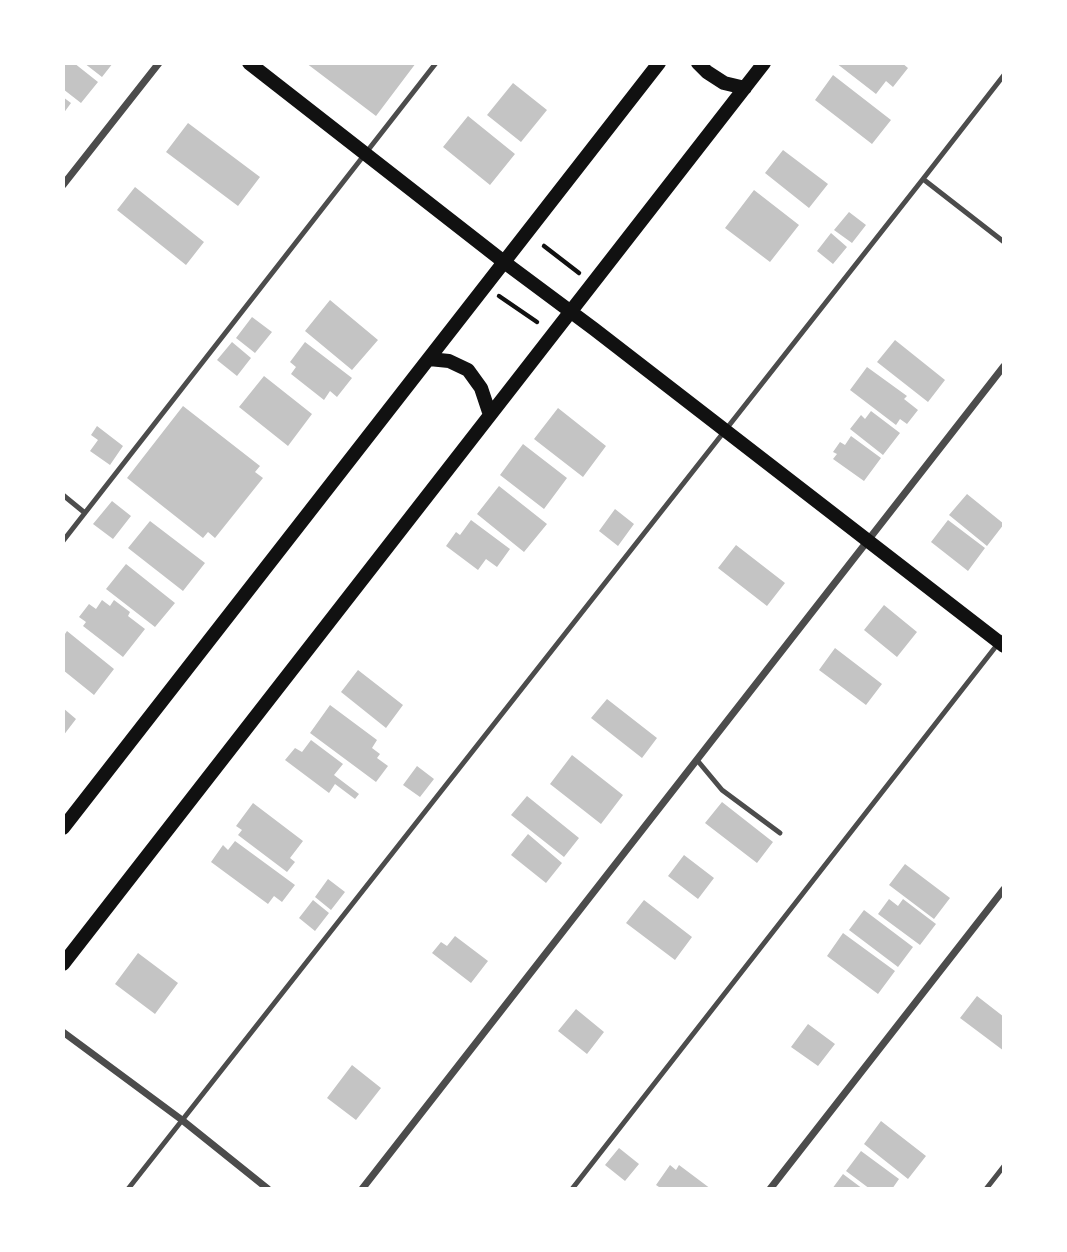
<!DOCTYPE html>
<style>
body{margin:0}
#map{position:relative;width:1067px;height:1252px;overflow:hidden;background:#fff;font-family:Jost,sans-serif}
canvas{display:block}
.frame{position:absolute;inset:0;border:65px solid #fff;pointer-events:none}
</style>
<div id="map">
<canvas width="1067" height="1252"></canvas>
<div class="frame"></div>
</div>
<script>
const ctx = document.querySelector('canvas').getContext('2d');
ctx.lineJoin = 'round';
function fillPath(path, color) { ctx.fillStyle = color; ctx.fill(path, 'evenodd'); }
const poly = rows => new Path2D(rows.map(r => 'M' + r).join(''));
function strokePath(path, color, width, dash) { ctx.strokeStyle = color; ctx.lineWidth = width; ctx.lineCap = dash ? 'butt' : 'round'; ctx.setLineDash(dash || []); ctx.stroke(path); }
const building = poly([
 [63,63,74,63,98,82,81,103,63,89],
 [84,63,113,63,102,77],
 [306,63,416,63,376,116],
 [836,63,902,63,908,68,893,87,886,81,876,94],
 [833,75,891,120,872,144,815,100],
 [513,83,547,110,521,142,487,115],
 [63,97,71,103,63,114],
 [468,116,515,154,490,185,443,147],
 [188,123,260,177,238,206,166,152],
 [783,150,828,184,809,208,765,173],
 [135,187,204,242,186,265,117,210],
 [754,190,799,225,770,262,725,228],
 [849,212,866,225,852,243,834,230],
 [831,233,847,247,833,264,817,251],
 [330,300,378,340,352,370,305,331],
 [252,317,272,332,255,353,236,338],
 [895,340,945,380,928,402,877,362],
 [232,342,251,358,237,376,217,360],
 [305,342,352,378,337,397,330,391,324,400,291,374,296,367,290,362],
 [867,367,907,396,904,399,918,410,907,424,900,419,896,425,850,390],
 [264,376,312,414,288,446,239,407],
 [183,406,260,466,255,472,263,478,215,538,208,532,203,538,127,478],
 [558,408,606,446,583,477,534,439],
 [871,411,900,433,883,455,850,429,861,415,865,419],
 [97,426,123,446,110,465,90,451,98,440,91,435],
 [851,436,881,458,864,481,833,459,837,454,833,452,840,442,845,445],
 [523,444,567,478,544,509,500,475],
 [499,486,547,524,524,552,477,514],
 [967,494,1004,524,987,546,949,515],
 [112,501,131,516,113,539,93,524],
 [615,509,634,524,618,546,599,531],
 [471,520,510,549,497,567,486,559,478,570,446,546,456,532,460,535],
 [948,520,985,548,968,571,931,542],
 [150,521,205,563,183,591,128,548],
 [736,545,785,583,767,606,718,568],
 [126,564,175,603,155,627,106,589],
 [102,600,110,606,114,600,130,612,128,616,145,629,123,657,83,626,86,622,79,617,89,604,96,609],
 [884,605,917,632,897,657,864,630],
 [67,631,114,669,94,695,63,670,63,637],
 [835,648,882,684,866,705,819,670],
 [358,670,403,705,386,728,341,692],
 [607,699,657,738,642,758,591,718],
 [330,705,377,740,372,748,380,754,377,758,388,766,376,782,310,733],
 [63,708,76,719,63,736],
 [311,740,343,764,334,775,359,794,355,799,335,784,329,793,285,760,295,748,302,752],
 [572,755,623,795,601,824,550,784],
 [417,766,434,779,420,797,403,785],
 [527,796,579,838,564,857,511,815],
 [722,802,773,842,757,863,705,823],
 [253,803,303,841,290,858,295,862,287,872,238,835,242,830,236,826],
 [528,834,562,863,546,883,511,855],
 [235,841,295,885,282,902,274,896,268,904,211,862,223,845,228,850],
 [684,855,714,878,698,899,668,876],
 [905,864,950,898,934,919,889,885],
 [328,879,345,892,331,910,315,897],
 [889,899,898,906,903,899,936,924,920,945,878,914],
 [313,900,329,913,315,931,299,918],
 [644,900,692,937,675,960,626,923],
 [864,910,913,947,898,967,849,930],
 [843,933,895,971,878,994,827,956],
 [455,936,488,961,471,983,432,953,441,942,447,946],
 [138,953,178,983,155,1014,115,984],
 [977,996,1004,1017,1004,1051,960,1018],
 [576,1009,604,1032,587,1054,558,1031],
 [808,1024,835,1044,818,1066,791,1047],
 [352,1065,381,1088,356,1120,327,1098],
 [881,1121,926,1156,908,1179,864,1144],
 [619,1148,639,1164,625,1181,605,1165],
 [861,1151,899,1179,892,1189,870,1189,846,1171],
 [670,1165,676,1170,679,1165,711,1189,662,1189,656,1185],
 [843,1174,863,1189,832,1189]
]);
const path = poly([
 [544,246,579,273],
 [499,296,537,322]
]);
const service = poly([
 [923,179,1004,75],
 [63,495,85,513],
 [63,541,436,63],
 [697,760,722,790,780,833],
 [128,1189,923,179,1004,242],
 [572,1189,1004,636],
 [986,1189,1004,1166]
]);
const minor = poly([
 [63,185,159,63],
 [63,1032,182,1120,268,1189],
 [362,1189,1004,366],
 [770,1189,1004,889]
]);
const secondary = poly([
 [249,63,504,262,594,329,1004,646],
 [698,63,707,72,724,83,745,88],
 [429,359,449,361,468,370,481,388,490,415],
 [63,828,659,63],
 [63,964,764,63]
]);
fillPath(building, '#c4c4c4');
strokePath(path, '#111', 4.5);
strokePath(service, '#4c4c4c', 5);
strokePath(minor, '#4c4c4c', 7);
strokePath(secondary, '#111', 14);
</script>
